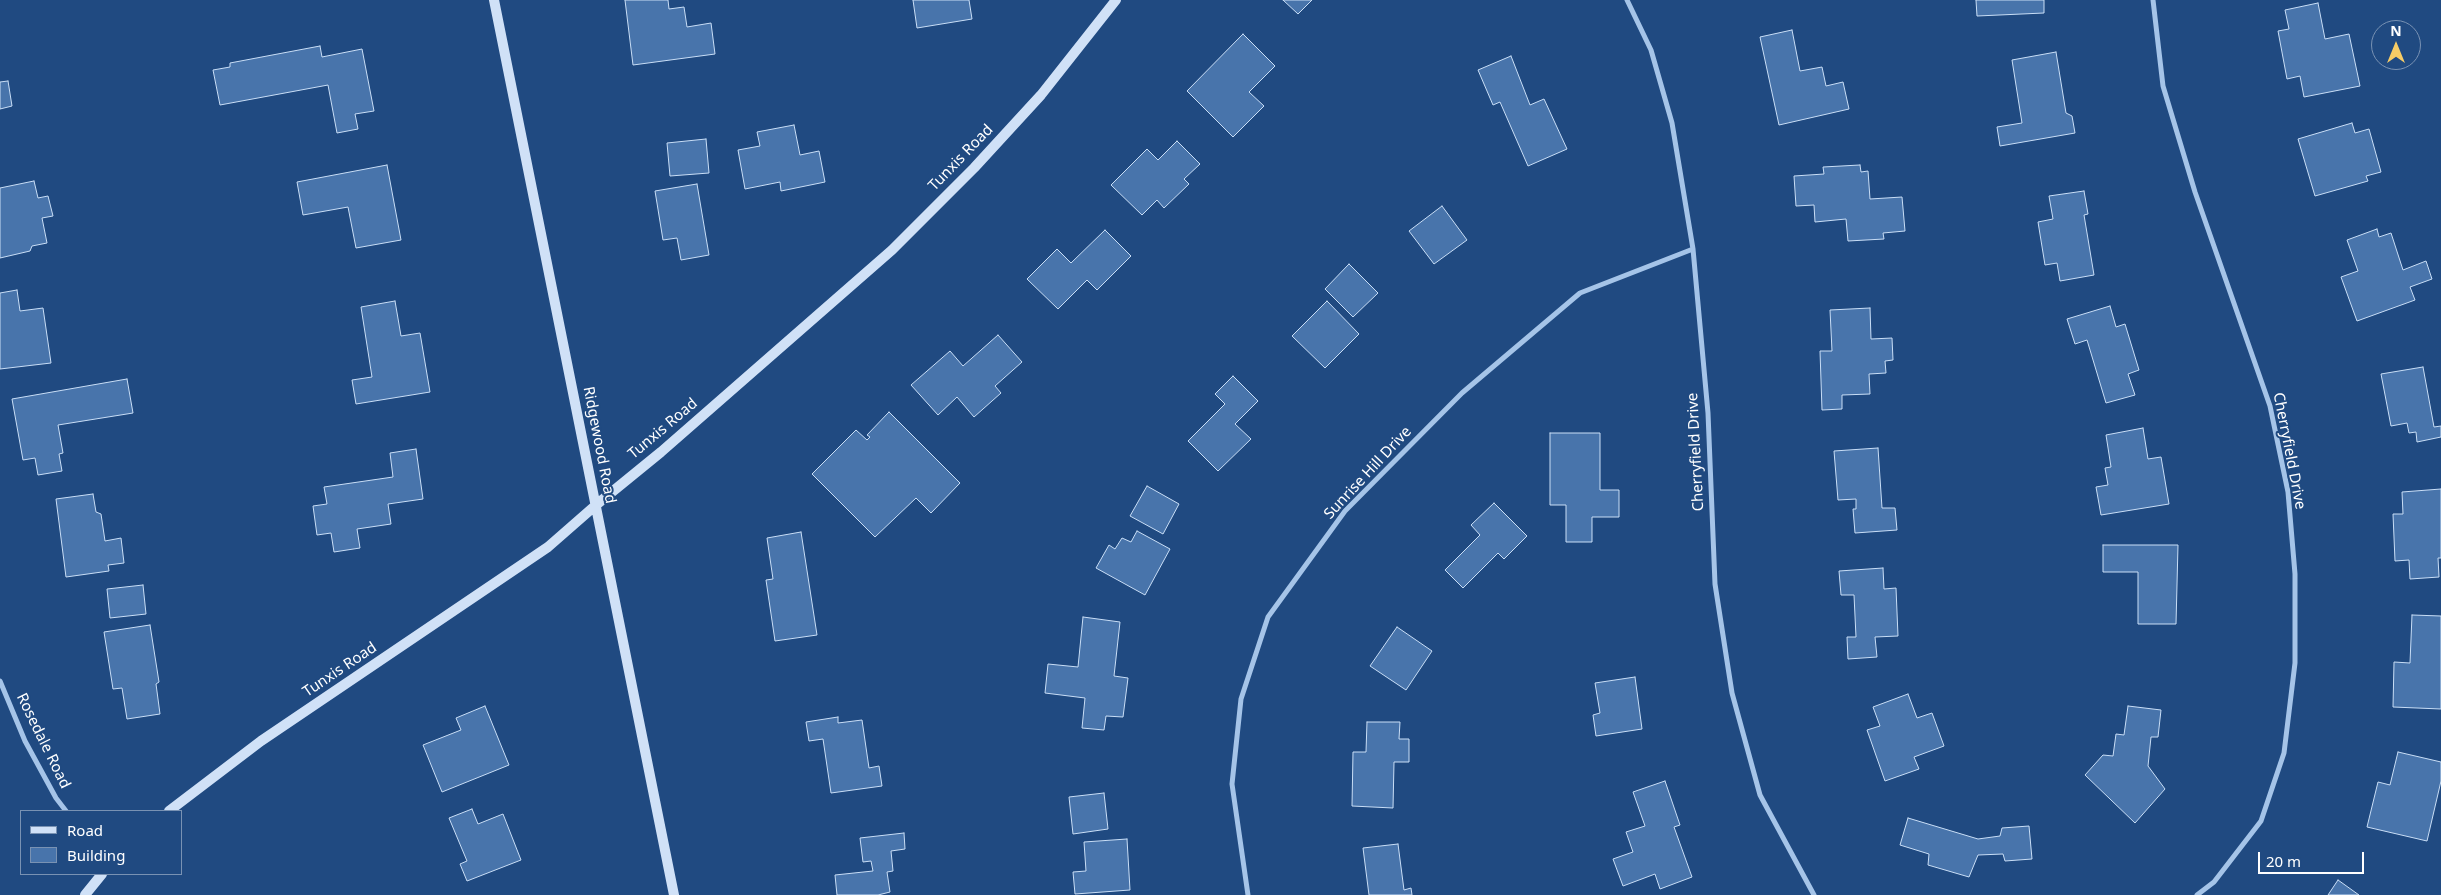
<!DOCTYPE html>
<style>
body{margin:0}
#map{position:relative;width:2441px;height:895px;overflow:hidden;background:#204a81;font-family:"Noto Sans",sans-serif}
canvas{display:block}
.legend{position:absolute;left:20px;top:810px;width:162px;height:65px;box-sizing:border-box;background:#204a81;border:1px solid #7992b3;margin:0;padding:6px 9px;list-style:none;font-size:15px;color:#fff}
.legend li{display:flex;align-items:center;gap:10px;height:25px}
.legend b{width:25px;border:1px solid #7992b3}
.north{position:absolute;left:2371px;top:20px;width:50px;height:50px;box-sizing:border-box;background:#204a81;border:1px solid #7992b3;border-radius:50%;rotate:0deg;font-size:14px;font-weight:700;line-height:20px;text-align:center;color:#fff}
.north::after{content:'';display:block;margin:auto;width:18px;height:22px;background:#f6cc66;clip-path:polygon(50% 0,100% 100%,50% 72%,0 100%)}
.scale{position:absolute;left:2258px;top:852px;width:106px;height:22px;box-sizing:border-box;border:2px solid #fff;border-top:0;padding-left:6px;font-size:15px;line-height:18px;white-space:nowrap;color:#fff;-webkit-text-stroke:4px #204a81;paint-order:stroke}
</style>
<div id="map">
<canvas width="2441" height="895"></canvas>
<ul class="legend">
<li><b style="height:6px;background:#d0e1f7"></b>Road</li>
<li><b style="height:14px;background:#4874ab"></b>Building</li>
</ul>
<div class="north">N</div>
<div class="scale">20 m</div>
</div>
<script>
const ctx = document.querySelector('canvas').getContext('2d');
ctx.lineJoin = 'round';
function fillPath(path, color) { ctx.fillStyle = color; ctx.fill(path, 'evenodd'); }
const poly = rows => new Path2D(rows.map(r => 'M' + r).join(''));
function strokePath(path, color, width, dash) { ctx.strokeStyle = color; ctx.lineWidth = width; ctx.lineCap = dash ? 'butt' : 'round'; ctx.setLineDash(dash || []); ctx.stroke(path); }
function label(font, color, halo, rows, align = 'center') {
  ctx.font = font + ' "Noto Sans",sans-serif'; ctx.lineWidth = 4; ctx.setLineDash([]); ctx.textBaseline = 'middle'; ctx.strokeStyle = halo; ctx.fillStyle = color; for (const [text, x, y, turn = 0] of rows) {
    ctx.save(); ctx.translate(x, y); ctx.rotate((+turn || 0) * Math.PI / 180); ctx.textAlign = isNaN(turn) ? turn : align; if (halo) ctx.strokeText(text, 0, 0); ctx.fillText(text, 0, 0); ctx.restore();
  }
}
const building = poly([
 [625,0,668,0,669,9,684,7,687,27,711,23,715,54,633,65,625,0],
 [913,0,969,0,972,19,917,28,913,0],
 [1283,0,1312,0,1298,14,1283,0],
 [1976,0,2044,0,2044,13,1977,16,1976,0],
 [2318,3,2325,39,2349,34,2360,86,2304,97,2300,76,2287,79,2278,31,2289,29,2285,10,2318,3],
 [1792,30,1800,71,1822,67,1826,86,1843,82,1849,109,1779,125,1760,37,1792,30],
 [1243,34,1275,66,1249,92,1264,106,1233,137,1187,91,1243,34],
 [320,46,322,57,362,49,374,111,355,114,358,129,337,133,328,85,220,105,213,70,230,67,230,63,320,46],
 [2056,52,2066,113,2072,116,2075,133,2000,146,1997,127,2022,123,2012,60,2056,52],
 [1511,56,1530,105,1544,99,1567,149,1528,166,1500,102,1493,105,1478,70,1511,56],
 [8,81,12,106,0,109,0,82,8,81],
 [2352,123,2355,133,2369,129,2381,172,2366,176,2368,181,2315,196,2298,139,2352,123],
 [794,125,800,155,819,151,825,182,781,191,780,182,745,189,738,150,760,146,757,132,794,125],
 [706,139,709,173,670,176,667,143,706,139],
 [1177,141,1200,164,1184,179,1189,184,1164,208,1157,200,1142,215,1111,185,1147,149,1158,160,1177,141],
 [387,165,401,240,356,248,348,207,303,215,297,182,387,165],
 [1860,165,1861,172,1868,171,1870,199,1902,197,1905,231,1883,233,1884,239,1848,241,1846,219,1815,222,1814,205,1796,206,1794,176,1824,174,1823,167,1860,165],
 [34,181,38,198,48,196,53,216,42,218,47,243,32,246,30,251,0,258,0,188,34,181],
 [697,184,709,255,681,260,677,238,663,240,655,191,697,184],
 [2084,191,2088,214,2084,215,2094,275,2060,281,2057,263,2045,265,2038,222,2053,219,2049,196,2084,191],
 [1442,206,1467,240,1434,264,1409,231,1442,206],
 [2377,229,2379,237,2391,233,2403,270,2426,261,2432,279,2410,287,2415,300,2357,321,2341,277,2358,271,2347,240,2377,229],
 [1105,230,1131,256,1097,290,1087,280,1058,309,1027,279,1057,249,1071,263,1105,230],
 [1349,264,1378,293,1353,317,1325,289,1349,264],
 [17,290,20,311,43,308,51,363,0,369,0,293,17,290],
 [395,301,401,336,420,333,430,392,356,404,352,380,372,377,361,307,395,301],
 [1327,301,1359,334,1325,368,1292,336,1327,301],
 [2110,306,2116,327,2125,324,2139,370,2128,374,2135,395,2106,403,2087,340,2075,344,2067,319,2110,306],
 [1870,308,1871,339,1892,338,1893,360,1885,361,1886,373,1869,374,1870,394,1842,395,1842,409,1822,410,1820,351,1832,351,1830,310,1870,308],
 [998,335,1022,362,995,386,1001,393,974,417,957,397,938,415,911,385,950,351,963,366,998,335],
 [2423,367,2434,427,2441,426,2441,437,2417,442,2416,432,2409,433,2407,423,2391,426,2381,374,2423,367],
 [1233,376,1258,401,1235,424,1251,439,1218,471,1188,441,1225,404,1215,394,1233,376],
 [127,379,133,413,58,425,63,453,59,454,62,471,38,475,35,458,23,460,12,399,127,379],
 [889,412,960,483,931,513,916,498,875,537,812,474,856,430,867,440,870,437,867,435,889,412],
 [2143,428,2148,459,2161,457,2169,504,2101,515,2096,487,2108,485,2105,468,2111,467,2106,435,2143,428],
 [1550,433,1600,433,1600,490,1619,490,1619,517,1592,517,1592,542,1566,542,1566,505,1550,505,1550,433],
 [1878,448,1882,508,1895,508,1897,530,1855,533,1853,509,1856,509,1856,499,1838,500,1834,451,1878,448],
 [416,449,423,499,388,504,391,524,357,529,360,548,334,552,331,533,317,535,313,506,327,504,324,487,393,477,390,453,416,449],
 [1147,486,1179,504,1163,534,1130,516,1147,486],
 [2441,489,2441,558,2438,558,2439,577,2410,579,2409,560,2395,561,2393,514,2403,514,2402,492,2441,489],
 [93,494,96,512,101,514,105,541,121,538,124,563,108,565,109,571,66,577,56,499,93,494],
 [1494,503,1527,536,1504,559,1498,553,1463,588,1445,570,1480,535,1471,525,1494,503],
 [1137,531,1170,549,1145,595,1096,568,1109,545,1115,549,1122,538,1131,542,1137,531],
 [801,532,817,635,775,641,766,580,773,579,767,538,801,532],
 [2103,545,2178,545,2176,624,2138,624,2138,572,2103,572,2103,545],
 [1883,568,1884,589,1896,588,1898,636,1875,637,1877,657,1848,659,1847,637,1856,637,1854,595,1841,595,1839,571,1883,568],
 [143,585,146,614,110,618,107,589,143,585],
 [2412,615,2441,616,2441,709,2393,707,2394,662,2410,663,2412,615],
 [1083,617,1120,622,1114,676,1128,678,1123,717,1106,716,1104,730,1082,728,1085,698,1045,693,1048,664,1078,667,1083,617],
 [150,625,159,682,156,684,160,714,127,719,122,688,113,689,104,632,150,625],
 [1397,627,1432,651,1406,690,1370,666,1397,627],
 [1635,677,1642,729,1596,736,1593,715,1600,713,1595,683,1635,677],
 [1908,694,1917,718,1932,713,1944,746,1914,757,1919,769,1885,781,1867,730,1880,726,1873,707,1908,694],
 [485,706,509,765,442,792,423,745,461,730,456,718,485,706],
 [2128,706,2161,710,2158,737,2151,737,2148,766,2165,789,2135,823,2085,775,2103,755,2113,756,2116,734,2124,735,2128,706],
 [838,717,838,723,862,720,869,768,879,766,882,786,831,793,823,739,809,741,806,722,838,717],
 [1367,722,1400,722,1399,739,1409,739,1409,762,1394,762,1393,808,1352,806,1353,752,1366,752,1367,722],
 [2398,752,2441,762,2441,781,2427,841,2367,827,2378,782,2390,785,2398,752],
 [1665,781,1680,825,1674,827,1692,877,1660,889,1655,874,1623,886,1613,859,1633,852,1626,832,1645,826,1633,792,1665,781],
 [1104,793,1108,829,1073,834,1069,797,1104,793],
 [472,809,478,824,503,814,521,860,467,881,460,864,467,861,449,818,472,809],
 [1908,818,1978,839,2000,836,2002,828,2029,826,2032,859,2005,861,2003,854,1978,855,1969,877,1928,865,1929,854,1900,845,1908,818],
 [904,833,905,849,891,851,893,871,887,872,890,892,878,895,837,895,835,875,873,871,871,861,863,862,860,838,904,833],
 [1127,839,1130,890,1075,894,1073,872,1086,871,1084,842,1127,839],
 [1398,844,1404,890,1411,888,1412,895,1369,895,1363,848,1398,844],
 [2338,880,2359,895,2328,895,2338,880]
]);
const street = poly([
 [1627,0,1651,50,1672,123,1693,249,1708,413,1715,584,1732,693,1760,795,1814,895],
 [2153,0,2163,86,2195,192,2270,406,2288,492,2295,574,2295,663,2284,753,2261,821,2214,882,2197,895],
 [0,681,25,741,56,798,66,811],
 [1248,895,1232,784,1241,699,1268,617,1345,511,1462,393,1580,293,1693,249]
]);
const secondary = poly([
 [494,0,674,895],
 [169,811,261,741,548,547,596,505,661,452,892,250,974,168,1041,95,1116,0],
 [85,895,102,874]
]);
const streetNames = [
 ["Tunxis Road",961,158,-46],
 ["Tunxis Road",663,429,-40],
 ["Ridgewood Road",599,445,79],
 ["Cherryfield Drive",2289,451,79],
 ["Cherryfield Drive",1696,452,-93],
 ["Sunrise Hill Drive",1368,473,-47],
 ["Tunxis Road",340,670,-34],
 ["Rosedale Road",43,741,64]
];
fillPath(building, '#4874ab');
strokePath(building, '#c9def6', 1);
strokePath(street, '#a5c4e8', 5);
strokePath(secondary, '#d0e1f7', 10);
label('15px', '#fff', '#204a81', streetNames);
</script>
